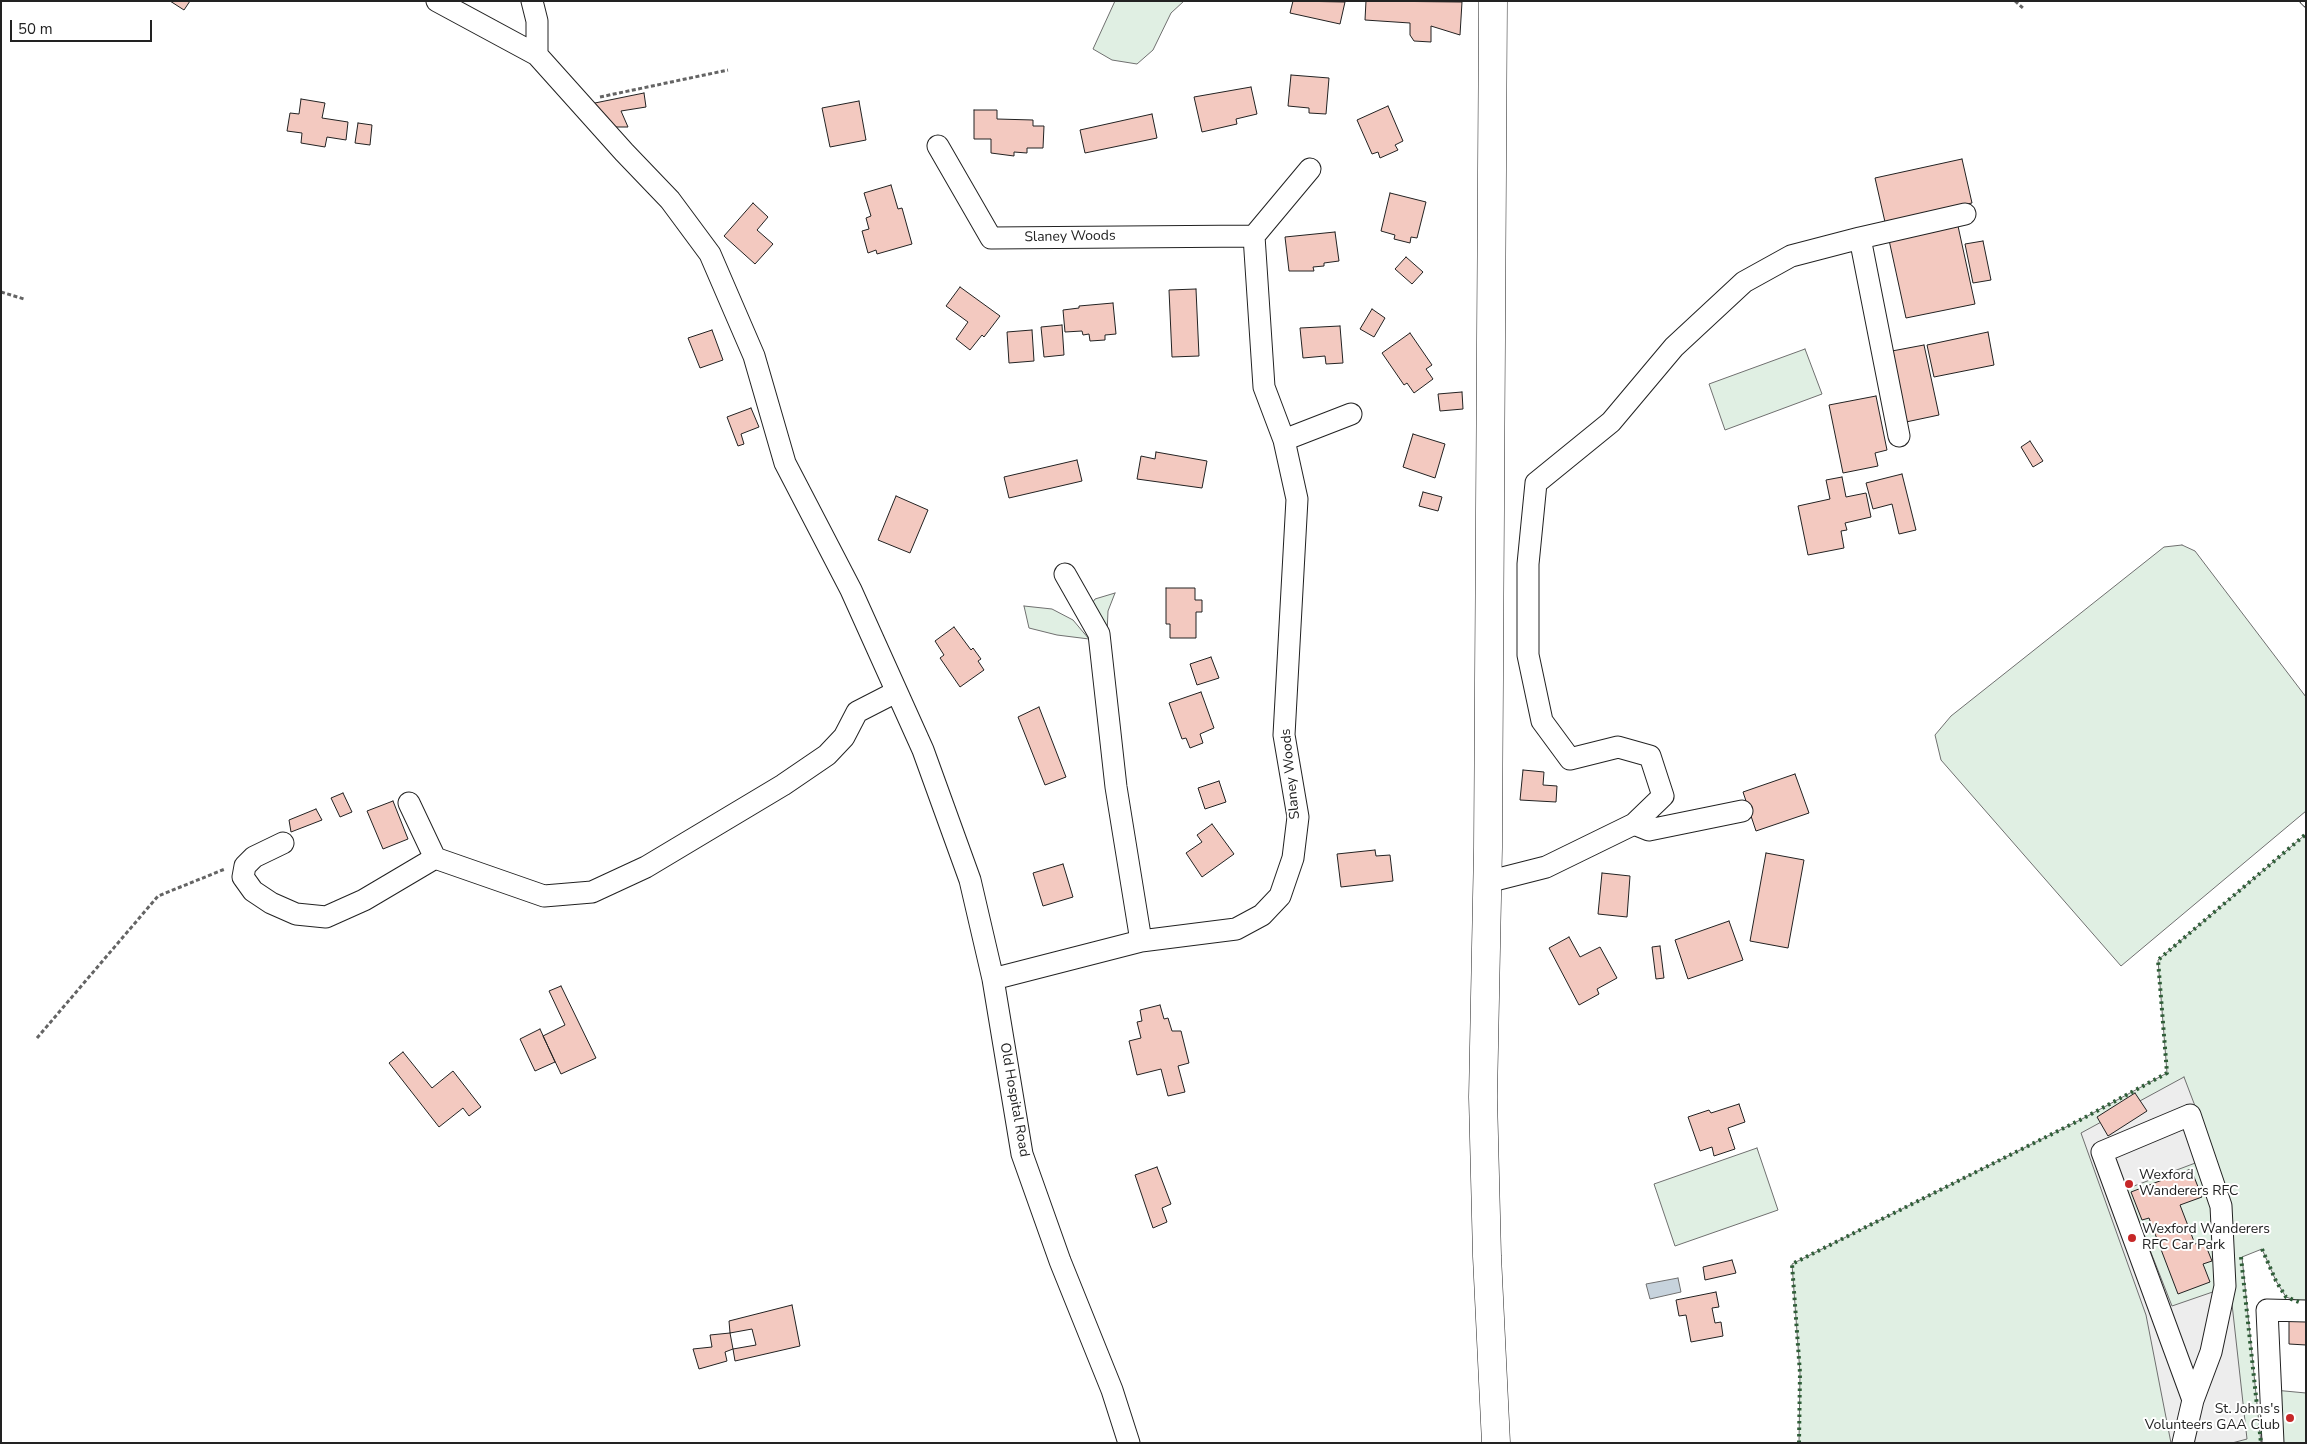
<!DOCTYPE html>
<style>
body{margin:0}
#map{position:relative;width:2307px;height:1444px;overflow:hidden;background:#fff;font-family:"Nunito Sans",sans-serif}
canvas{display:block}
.frame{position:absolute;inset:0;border:2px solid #222;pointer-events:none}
.scale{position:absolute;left:10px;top:20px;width:142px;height:22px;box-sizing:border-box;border:2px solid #222;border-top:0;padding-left:6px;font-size:15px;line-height:18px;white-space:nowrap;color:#222;-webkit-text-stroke:4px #fff;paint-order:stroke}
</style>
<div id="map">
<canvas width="2307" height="1444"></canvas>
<div class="frame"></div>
<div class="scale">50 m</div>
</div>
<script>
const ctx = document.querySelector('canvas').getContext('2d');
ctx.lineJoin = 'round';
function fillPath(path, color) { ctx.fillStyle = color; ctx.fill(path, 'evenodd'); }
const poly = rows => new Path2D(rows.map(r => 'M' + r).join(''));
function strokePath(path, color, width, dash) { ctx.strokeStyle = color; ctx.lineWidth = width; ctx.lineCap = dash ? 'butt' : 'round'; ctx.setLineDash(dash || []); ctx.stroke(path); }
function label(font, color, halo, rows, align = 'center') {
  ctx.font = font + ' "Nunito Sans",sans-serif'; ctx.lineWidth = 4; ctx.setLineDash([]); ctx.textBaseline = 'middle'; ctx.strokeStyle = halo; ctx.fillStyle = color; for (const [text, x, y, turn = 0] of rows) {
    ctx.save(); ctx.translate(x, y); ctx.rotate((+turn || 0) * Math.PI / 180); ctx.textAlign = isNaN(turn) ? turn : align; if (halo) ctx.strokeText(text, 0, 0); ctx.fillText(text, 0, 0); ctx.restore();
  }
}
const green = poly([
 [1115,1,1184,1,1171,13,1153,50,1137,64,1112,60,1093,49,1115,1],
 [1805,349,1822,394,1725,430,1709,384,1805,349],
 [2182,545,2195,551,2306,697,2306,811,2121,966,1941,760,1935,735,1951,716,2164,547,2182,545],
 [1115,593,1108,611,1107,634,1091,605,1095,599,1115,593],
 [1024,606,1052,609,1073,620,1089,639,1057,635,1029,628,1024,606],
 [2306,834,2306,1304,2286,1297,2276,1281,2262,1249,2242,1257,2261,1443,1799,1443,1800,1373,1792,1264,2082,1119,2167,1073,2158,960,2306,834],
 [1757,1148,1778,1210,1675,1246,1654,1184,1757,1148],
 [2274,1390,2306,1393,2306,1443,2274,1443,2274,1390]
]);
const parking = poly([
 [2184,1077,2214,1156,2126,1189,2172,1306,2230,1286,2247,1439,2232,1443,2171,1443,2146,1315,2081,1133,2184,1077]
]);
const water = poly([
 [1678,1278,1681,1292,1650,1299,1646,1284,1678,1278]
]);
const building = poly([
 [170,1,190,1,184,10,170,1],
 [1293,1,1345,2,1340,24,1290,13,1293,1],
 [1366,1,1462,2,1460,35,1431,26,1431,42,1414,41,1410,35,1410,23,1365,20,1366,1],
 [1291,75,1329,78,1326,114,1309,113,1309,108,1288,106,1291,75],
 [1251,87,1257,114,1236,119,1237,124,1202,132,1194,97,1251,87],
 [644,93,646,107,621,111,628,127,609,127,590,104,644,93],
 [301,99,325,103,322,118,348,122,346,140,327,137,325,147,301,143,302,133,287,131,290,113,299,114,301,99],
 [859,101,866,140,830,147,822,108,859,101],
 [1388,106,1403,141,1395,145,1398,150,1380,158,1378,152,1372,154,1357,120,1388,106],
 [974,110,997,110,997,119,1033,120,1033,126,1044,126,1043,148,1027,148,1027,153,1014,152,1014,156,991,153,991,139,974,139,974,110],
 [1152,114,1157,138,1085,153,1080,130,1152,114],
 [358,123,372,125,370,145,355,143,358,123],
 [1962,159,1972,203,1885,222,1875,178,1962,159],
 [891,185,898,209,902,208,912,244,877,254,876,250,868,253,862,231,869,229,866,218,871,216,864,193,891,185],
 [1390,193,1426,202,1417,238,1411,237,1410,243,1394,239,1395,235,1381,231,1390,193],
 [753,203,768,217,757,230,773,244,755,264,724,236,753,203],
 [1958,226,1975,304,1906,318,1889,240,1958,226],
 [1335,232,1339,261,1324,263,1324,266,1313,267,1314,271,1289,271,1285,237,1335,232],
 [1983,241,1991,280,1973,283,1965,244,1983,241],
 [1406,257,1423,272,1412,284,1395,269,1406,257],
 [960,287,1000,316,984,337,982,335,970,350,956,339,968,322,946,306,960,287],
 [1196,289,1199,356,1172,357,1169,290,1196,289],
 [1113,303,1116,334,1105,335,1105,340,1090,341,1089,334,1083,335,1082,331,1065,332,1063,310,1079,308,1079,306,1113,303],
 [1372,309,1385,318,1374,337,1360,329,1372,309],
 [1062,325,1064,355,1044,357,1041,327,1062,325],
 [1340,326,1343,363,1326,364,1325,356,1303,358,1300,328,1340,326],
 [712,330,723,360,700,368,688,338,712,330],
 [1032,330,1034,361,1009,363,1007,332,1032,330],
 [1988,332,1994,365,1934,377,1927,345,1988,332],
 [1410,333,1432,365,1426,369,1433,379,1414,393,1407,383,1404,385,1382,353,1410,333],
 [1924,345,1939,415,1906,422,1892,351,1924,345],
 [1462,392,1463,409,1440,411,1438,394,1462,392],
 [1876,396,1887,450,1875,453,1878,466,1843,473,1829,405,1876,396],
 [751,408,759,427,741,434,744,444,738,446,727,417,751,408],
 [1413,434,1445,444,1435,478,1403,467,1413,434],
 [2030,441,2043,461,2033,467,2021,447,2030,441],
 [1156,452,1207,461,1202,488,1137,479,1141,456,1155,459,1156,452],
 [1077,460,1082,481,1009,498,1004,477,1077,460],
 [1902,474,1916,530,1899,534,1892,504,1873,509,1866,483,1902,474],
 [1842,477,1846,497,1866,493,1871,517,1845,523,1847,530,1841,531,1844,548,1808,555,1798,506,1830,499,1826,480,1842,477],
 [1423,492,1442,497,1438,511,1419,506,1423,492],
 [896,496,928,510,910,553,878,540,896,496],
 [1166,588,1195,588,1195,600,1202,600,1202,612,1196,612,1196,638,1170,638,1170,624,1166,624,1166,588],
 [954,627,971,650,973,648,981,659,978,661,984,670,960,687,940,658,944,655,935,641,954,627],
 [1211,657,1219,678,1197,685,1190,664,1211,657],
 [1201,692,1214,728,1200,734,1203,743,1190,748,1186,738,1182,739,1169,703,1201,692],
 [1039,707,1066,777,1045,785,1018,717,1039,707],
 [1523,770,1544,772,1543,785,1557,786,1556,802,1520,800,1523,770],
 [1795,774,1809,813,1756,831,1743,792,1795,774],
 [1219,781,1226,802,1205,809,1198,788,1219,781],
 [343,793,352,812,340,817,331,798,343,793],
 [393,801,408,839,383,849,367,811,393,801],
 [316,809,322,820,291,832,289,820,316,809],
 [1212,824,1234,854,1202,877,1186,853,1202,842,1197,835,1212,824],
 [1375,850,1376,856,1390,855,1393,881,1341,887,1337,854,1375,850],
 [1766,853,1804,860,1788,948,1750,941,1766,853],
 [1063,864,1073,897,1043,906,1033,873,1063,864],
 [1602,873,1630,876,1627,917,1598,914,1602,873],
 [1729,921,1743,960,1688,979,1675,940,1729,921],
 [1569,937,1580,957,1600,947,1617,978,1597,989,1599,994,1579,1005,1549,948,1569,937],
 [1660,946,1664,978,1656,979,1652,947,1660,946],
 [561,986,596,1058,561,1074,543,1036,565,1025,549,991,561,986],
 [1160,1005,1164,1019,1168,1018,1172,1031,1181,1031,1189,1063,1178,1066,1185,1092,1168,1096,1161,1069,1137,1075,1129,1041,1141,1038,1137,1022,1142,1021,1140,1010,1160,1005],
 [540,1029,555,1062,535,1071,520,1039,540,1029],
 [403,1052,432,1088,453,1071,481,1107,469,1116,463,1108,439,1127,389,1063,403,1052],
 [2135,1093,2147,1111,2108,1136,2097,1117,2135,1093],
 [1739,1104,1745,1122,1728,1128,1735,1149,1714,1156,1712,1147,1700,1151,1688,1117,1709,1110,1711,1113,1739,1104],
 [1157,1167,1171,1204,1162,1208,1167,1222,1153,1228,1135,1175,1157,1167],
 [2191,1169,2202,1197,2180,1205,2195,1244,2204,1241,2212,1261,2203,1264,2210,1282,2178,1294,2149,1218,2142,1220,2131,1192,2191,1169],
 [1732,1260,1736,1273,1705,1280,1703,1267,1732,1260],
 [1716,1292,1719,1307,1712,1308,1715,1323,1721,1322,1723,1336,1691,1342,1686,1315,1679,1316,1676,1300,1716,1292],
 [792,1305,800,1346,735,1361,733,1349,756,1345,752,1329,730,1333,729,1321,792,1305],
 [2289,1320,2306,1320,2306,1345,2289,1344,2289,1320],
 [730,1333,733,1349,725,1352,727,1361,699,1369,693,1349,712,1347,710,1335,730,1333]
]);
const path = poly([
 [2015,1,2024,9],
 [600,97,728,70],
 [1,292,24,299],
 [37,1038,158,896,225,869]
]);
const minor = poly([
 [437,1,537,55,624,152,670,200,710,254,754,356,785,463,851,590,923,750,970,880,993,979,1022,1154,1060,1261,1112,1390,1129,1443],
 [532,1,537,21,537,55],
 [938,146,991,238,1254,236,1264,387,1284,440,1297,499,1284,735,1298,817,1293,858,1280,896,1262,915,1236,929,1141,941,993,979],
 [1254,236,1310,169],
 [1860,238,1899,436],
 [1284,440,1351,414],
 [1065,574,1099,634,1116,787,1141,941],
 [409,803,435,858,544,896,592,892,646,867,783,785,827,755,844,737,857,712,896,692],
 [1634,824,1649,830,1742,811],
 [283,843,254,857,245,866,243,877,253,891,271,903,296,914,326,917,364,900,435,858],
 [1487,882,1546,867,1634,824,1663,796,1650,756,1618,747,1570,759,1542,721,1528,655,1528,564,1536,483,1611,422,1674,347,1744,282,1791,256,1860,238,1965,214],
 [2183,1443,2193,1400,2211,1352,2225,1286,2221,1206,2190,1115,2102,1152,2193,1400],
 [2273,1443,2267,1310,2306,1311]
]);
const major = poly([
 [1493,1,1488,848,1483,1097,1487,1256,1496,1443]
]);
const rail = poly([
 [2302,1,2306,5]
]);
const hedge = poly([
 [2262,1249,2276,1281,2286,1297,2299,1302],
 [2241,1257,2261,1443],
 [1799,1443,1800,1373,1792,1264,2082,1119,2167,1073,2158,960,2306,834]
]);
const markers = [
 [2129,1184,5,"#c62828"],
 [2132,1238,5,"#c62828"],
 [2290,1418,5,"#c62828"]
];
const streetNames = [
 ["Slaney Woods",1070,237,-1],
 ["Slaney Woods",1291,774,-96],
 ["Old Hospital Road",1014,1100,80]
];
const poiNames = [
 ["Wexford",2139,1176],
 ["Wanderers RFC",2139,1192],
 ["Wexford Wanderers",2142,1230],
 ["RFC Car Park",2142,1246],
 ["St. Johns's",2280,1410,"right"],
 ["Volunteers GAA Club",2280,1426,"right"]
];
fillPath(green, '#e0efe3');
strokePath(green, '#6f6f6f', 1);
fillPath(parking, '#ededed');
strokePath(parking, '#6f6f6f', 1);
fillPath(water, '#c7d3dd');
strokePath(water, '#6f6f6f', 1);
fillPath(building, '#f3c9c0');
strokePath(building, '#222', 1);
strokePath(minor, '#222', 23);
strokePath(major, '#222', 29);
strokePath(path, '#646464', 3, [4, 2.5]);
strokePath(minor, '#fff', 21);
strokePath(major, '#fff', 28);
strokePath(rail, '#222', 5.5);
strokePath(rail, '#fff', 4, [11]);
strokePath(hedge, '#2f5e38', 4, [2.5, 4]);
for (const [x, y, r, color] of markers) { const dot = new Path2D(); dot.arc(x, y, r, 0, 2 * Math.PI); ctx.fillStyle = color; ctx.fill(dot); strokePath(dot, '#fff', 2); }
label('14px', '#222', '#fff', streetNames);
label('14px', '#222', '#fff', poiNames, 'left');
</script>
